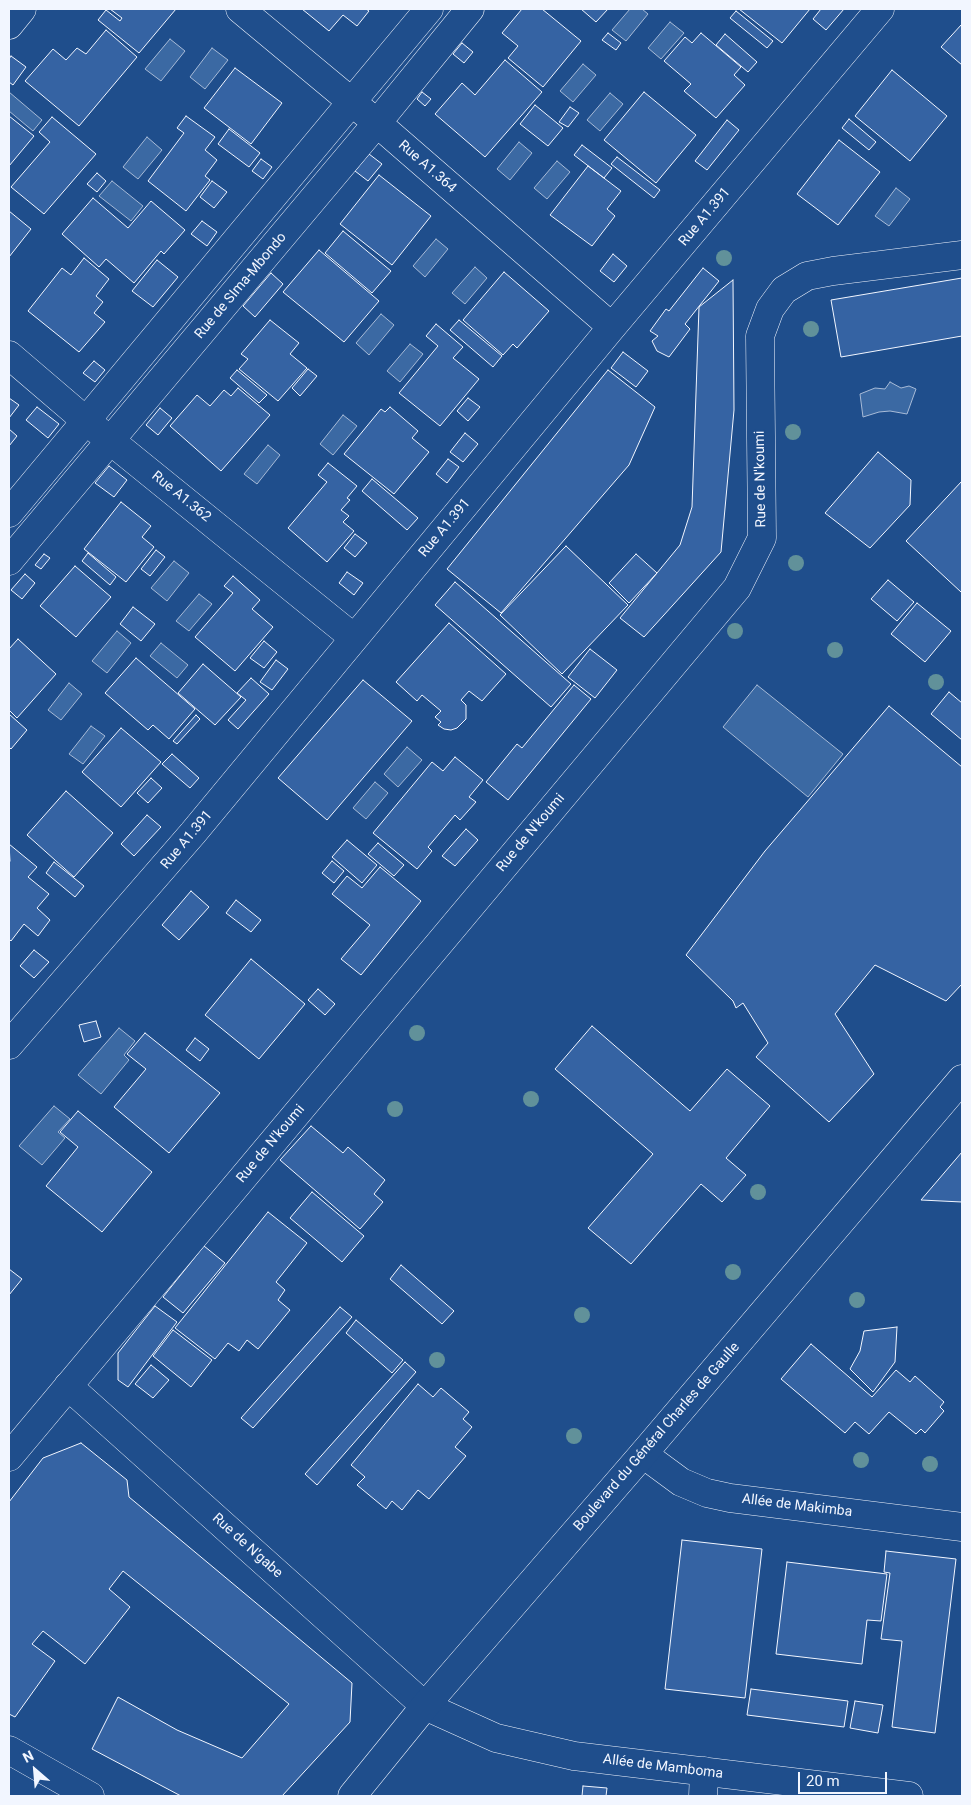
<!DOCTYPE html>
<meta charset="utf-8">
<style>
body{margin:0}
#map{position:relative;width:971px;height:1805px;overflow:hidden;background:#1f4e8c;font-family:Roboto,sans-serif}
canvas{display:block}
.frame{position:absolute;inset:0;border:10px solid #f2f6ff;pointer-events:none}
.north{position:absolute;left:10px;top:1745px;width:50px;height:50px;-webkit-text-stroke:4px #1f4e8c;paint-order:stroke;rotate:333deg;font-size:14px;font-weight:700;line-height:20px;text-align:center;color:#f2f6ff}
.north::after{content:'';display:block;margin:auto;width:18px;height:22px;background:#f2f6ff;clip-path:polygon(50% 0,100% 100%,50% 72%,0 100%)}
.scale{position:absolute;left:798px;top:1772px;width:89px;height:22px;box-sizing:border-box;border:2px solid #f2f6ff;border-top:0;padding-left:6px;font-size:15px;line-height:18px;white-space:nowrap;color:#f2f6ff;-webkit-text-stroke:4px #1f4e8c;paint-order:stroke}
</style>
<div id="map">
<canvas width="971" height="1805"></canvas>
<div class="frame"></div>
<div class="north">N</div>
<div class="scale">20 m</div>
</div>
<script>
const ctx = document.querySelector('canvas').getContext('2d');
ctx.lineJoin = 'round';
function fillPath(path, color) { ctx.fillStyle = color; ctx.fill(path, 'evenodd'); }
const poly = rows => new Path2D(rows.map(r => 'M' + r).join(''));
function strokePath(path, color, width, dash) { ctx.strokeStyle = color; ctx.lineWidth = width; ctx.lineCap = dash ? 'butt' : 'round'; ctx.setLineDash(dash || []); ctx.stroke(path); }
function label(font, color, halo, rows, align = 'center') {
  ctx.font = font + ' Roboto,sans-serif'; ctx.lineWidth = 4; ctx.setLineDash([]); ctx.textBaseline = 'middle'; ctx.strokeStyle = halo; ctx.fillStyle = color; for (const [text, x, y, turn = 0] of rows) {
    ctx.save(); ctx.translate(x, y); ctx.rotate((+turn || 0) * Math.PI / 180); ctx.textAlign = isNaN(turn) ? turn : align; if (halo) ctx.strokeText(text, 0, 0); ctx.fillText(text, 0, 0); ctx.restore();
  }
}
const water = poly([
 [630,9,642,9,648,14,626,41,612,30,630,9],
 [670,22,684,33,661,59,648,48,670,22],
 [170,39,185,51,161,81,145,69,170,39],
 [212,48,228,60,205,89,190,77,212,48],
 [583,64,596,75,573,102,560,91,583,64],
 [9,92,42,120,33,131,9,111,9,92],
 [610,93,623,104,600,131,587,120,610,93],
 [147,137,162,150,138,179,123,167,147,137],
 [519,142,532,153,510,180,497,169,519,142],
 [557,161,570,172,547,199,534,188,557,161],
 [112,181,143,206,131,221,99,196,112,181],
 [896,188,910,199,889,226,875,216,896,188],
 [436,239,448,249,425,277,413,266,436,239],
 [475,267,487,278,465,304,452,293,475,267],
 [381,314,394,325,369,355,356,343,381,314],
 [410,344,423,354,400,382,387,371,410,344],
 [890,382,901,388,909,386,916,389,907,414,890,411,879,412,863,417,860,394,875,388,885,389,890,382],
 [343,415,357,426,333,455,320,444,343,415],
 [268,445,280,455,257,484,244,474,268,445],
 [174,561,189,573,167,601,151,588,174,561],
 [199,594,212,604,189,631,176,621,199,594],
 [117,631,131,643,107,673,92,661,117,631],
 [161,643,188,665,177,678,150,656,161,643],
 [69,683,82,694,61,720,48,710,69,683],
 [757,685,843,754,808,797,723,727,757,685],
 [91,726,105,736,83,764,69,754,91,726],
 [407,747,422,760,398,787,384,774,407,747],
 [375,782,388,793,366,819,353,808,375,782],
 [119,1028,135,1041,124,1055,129,1060,101,1094,78,1075,119,1028],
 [54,1106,70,1119,58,1132,65,1138,42,1165,19,1146,54,1106]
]);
const building = poly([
 [110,9,176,9,139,53,98,20,106,10,120,21,122,18,110,9],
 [302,9,366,9,369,11,357,26,343,15,329,31,302,9],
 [522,9,542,9,581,41,543,87,508,58,518,46,502,33,522,9],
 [581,9,608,9,596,22,581,9],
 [739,9,810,9,782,43,739,9],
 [821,9,844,9,826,30,813,19,821,9],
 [736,11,773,41,767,48,730,18,736,11],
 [962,24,962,65,941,47,962,24],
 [106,30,137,57,79,126,25,81,53,49,66,60,77,48,86,54,106,30],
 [608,33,621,43,616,50,602,40,608,33],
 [701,33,741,67,734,75,745,85,716,118,684,91,691,84,664,61,685,37,692,43,701,33],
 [725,34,757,62,748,72,716,45,725,34],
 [462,43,473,52,464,63,453,54,462,43],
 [11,56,26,67,13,85,9,82,9,59,11,56],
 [505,60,542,92,485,157,435,114,462,83,475,95,505,60],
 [235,68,282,103,251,144,204,108,235,68],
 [892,70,947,116,910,161,855,116,892,70],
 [422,92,431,99,425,106,417,99,422,92],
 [644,92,696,135,656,183,604,140,644,92],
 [535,105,563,128,548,146,520,124,535,105],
 [570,107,579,113,568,127,559,122,570,107],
 [9,116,34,136,9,166,9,116],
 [186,116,215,137,205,150,217,160,205,176,210,180,186,211,148,181,184,133,177,128,186,116],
 [52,117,96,154,44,214,11,187,50,142,39,132,52,117],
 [849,119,876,142,869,150,842,128,849,119],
 [727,120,739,130,707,170,695,161,727,120],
 [229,129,260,153,249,167,218,144,229,129],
 [839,140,880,172,838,225,797,194,839,140],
 [582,145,612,168,604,178,574,155,582,145],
 [369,154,382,164,368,181,355,171,369,154],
 [617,157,660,190,654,198,611,164,617,157],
 [261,159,272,167,263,179,252,171,261,159],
 [588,166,621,191,607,209,615,216,592,246,550,215,588,166],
 [97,173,106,181,97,192,87,184,97,173],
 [379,175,431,216,392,265,340,224,379,175],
 [212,181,227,192,214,208,200,197,212,181],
 [93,198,128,228,151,201,185,230,164,254,161,251,134,283,106,259,99,267,62,234,93,198],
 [9,211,31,229,9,257,9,211],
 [202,221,217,232,207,246,191,234,202,221],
 [343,231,391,271,372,293,325,253,343,231],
 [319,250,379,301,344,342,283,292,319,250],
 [613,254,627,266,614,282,600,271,613,254],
 [84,258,109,279,96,296,103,302,94,313,105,322,79,352,28,311,62,268,71,275,84,258],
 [157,260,178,277,153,307,132,291,157,260],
 [703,268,719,281,685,324,690,329,669,357,657,351,652,341,658,336,650,331,666,309,669,311,703,268],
 [504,272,549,311,517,348,513,344,503,355,463,320,504,272],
 [271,273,283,284,255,317,243,306,271,273],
 [962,278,962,336,841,357,831,300,962,278],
 [733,280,734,410,721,552,644,637,620,618,680,545,692,507,699,307,733,280],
 [270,320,299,343,290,354,307,368,278,401,239,369,248,359,241,354,270,320],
 [459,320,502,356,493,367,450,330,459,320],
 [436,324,463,347,453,358,479,379,440,426,399,393,438,346,426,336,436,324],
 [623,352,648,371,636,387,611,368,623,352],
 [94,361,105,370,95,382,83,373,94,361],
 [308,369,317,376,300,396,292,388,308,369],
 [237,370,267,395,259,403,230,378,237,370],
 [608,370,655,407,629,465,501,613,447,569,608,370],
 [238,388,270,415,221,471,170,426,197,395,210,406,224,390,231,396,238,388],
 [9,398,19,405,9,418,9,398],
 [468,398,480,407,468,421,457,411,468,398],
 [37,407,59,424,48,438,26,420,37,407],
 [390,407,418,431,412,438,429,452,394,494,344,454,381,409,385,412,390,407],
 [160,408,172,418,158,435,146,425,160,408],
 [9,429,17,436,9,446,9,429],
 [465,433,478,444,463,462,450,452,465,433],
 [878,452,911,480,910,505,870,548,825,513,878,452],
 [448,459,459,467,447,483,436,474,448,459],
 [328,463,357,486,347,498,350,500,341,510,349,516,343,522,354,531,327,562,288,528,327,482,318,475,328,463],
 [109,466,127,480,114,497,95,483,109,466],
 [372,479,418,518,407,530,362,491,372,479],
 [962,481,962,590,961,592,906,541,962,481],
 [121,502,151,526,142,537,154,547,126,582,84,549,121,502],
 [355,534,367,543,355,557,344,548,355,534],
 [566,546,628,605,562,674,500,615,566,546],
 [156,550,165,557,150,576,141,569,156,550],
 [88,553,116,577,110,585,82,561,88,553],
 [44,554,50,558,41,569,35,565,44,554],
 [636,554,657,573,629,603,609,583,636,554],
 [75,566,111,597,76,637,40,606,75,566],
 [347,572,363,583,354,595,339,583,347,572],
 [25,574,35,583,22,599,11,590,25,574],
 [233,576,260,600,252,609,273,627,235,671,195,637,233,593,224,586,233,576],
 [888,580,914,602,897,621,871,599,888,580],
 [455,582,571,684,551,707,435,605,455,582],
 [917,603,951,631,925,662,891,634,917,603],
 [133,607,155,624,141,641,120,624,133,607],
 [449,623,506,674,482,701,469,691,461,700,466,705,466,719,457,728,451,730,444,729,438,725,441,722,435,717,441,711,422,695,417,701,396,682,449,623],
 [18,639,56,674,17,718,9,710,9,649,18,639],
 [264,641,277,652,264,668,250,658,264,641],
 [590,649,617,670,595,698,568,677,590,649],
 [136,658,195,709,169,739,153,725,148,730,105,693,136,658],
 [276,660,288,669,272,690,260,682,276,660],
 [203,664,241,697,215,725,178,693,203,664],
 [251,678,269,694,238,729,228,720,246,700,237,693,251,678],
 [363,680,412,721,327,820,278,778,363,680],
 [574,685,591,699,508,800,486,782,517,744,522,748,574,685],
 [949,692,962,703,962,740,931,714,949,692],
 [889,706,962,767,962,984,946,1001,875,965,835,1014,874,1074,829,1122,756,1057,768,1043,743,1003,736,1008,733,1001,686,955,765,851,889,706],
 [9,714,27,730,11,749,9,747,9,714],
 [196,715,200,719,177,744,173,741,196,715],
 [121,728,161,762,121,807,82,772,121,728],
 [172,754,199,778,190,788,162,764,172,754],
 [455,757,483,780,469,797,476,802,460,820,455,815,428,847,432,851,417,869,373,833,432,762,443,771,455,757],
 [151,778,162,788,148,803,137,793,151,778],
 [66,791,113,833,74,877,27,835,66,791],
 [147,815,161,827,134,856,121,844,147,815],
 [466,829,478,840,455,866,442,856,466,829],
 [347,840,377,865,362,883,332,857,347,840],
 [378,843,404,865,394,876,368,854,378,843],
 [9,844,37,867,28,877,49,894,37,908,50,920,38,936,24,924,11,941,9,939,9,863,10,861,9,844],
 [332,861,344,871,334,883,322,873,332,861],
 [54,862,84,886,75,897,46,873,54,862],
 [380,867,421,901,361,975,341,959,370,925,332,894,347,876,362,888,380,867],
 [191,891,209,907,179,940,162,925,191,891],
 [236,900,261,920,251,932,226,913,236,900],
 [34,950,49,962,34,978,20,966,34,950],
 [251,959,305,1004,259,1059,205,1015,251,959],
 [318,989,335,1004,325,1015,308,1000,318,989],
 [96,1021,101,1037,84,1042,79,1025,96,1021],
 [592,1026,690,1111,727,1069,770,1106,726,1158,746,1175,722,1202,701,1184,631,1264,588,1228,653,1154,555,1069,592,1026],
 [145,1033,220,1093,169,1153,114,1107,146,1069,127,1054,145,1033],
 [195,1038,209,1049,200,1061,186,1050,195,1038],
 [78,1111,152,1172,102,1232,46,1186,78,1147,60,1132,78,1111],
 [311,1126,343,1153,348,1147,385,1180,374,1194,383,1202,360,1229,280,1160,311,1126],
 [962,1152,962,1202,921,1200,962,1152],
 [312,1192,364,1236,342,1262,290,1218,312,1192],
 [268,1212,307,1243,276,1282,285,1290,278,1300,290,1310,258,1349,247,1340,239,1351,228,1343,215,1359,175,1328,268,1212],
 [204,1246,225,1263,183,1313,163,1297,204,1246],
 [401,1265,454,1311,442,1324,390,1279,401,1265],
 [9,1269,22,1279,9,1295,9,1269],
 [155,1306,177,1322,128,1387,118,1380,118,1353,155,1306],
 [340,1307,352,1317,253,1428,241,1418,340,1307],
 [356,1320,403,1360,392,1373,346,1333,356,1320],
 [897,1327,895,1362,873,1392,850,1369,860,1351,864,1331,897,1327],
 [173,1330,212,1360,191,1387,153,1356,173,1330],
 [811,1344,872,1397,896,1370,910,1382,915,1376,944,1402,940,1407,944,1411,925,1433,921,1429,916,1434,889,1412,869,1434,855,1422,845,1433,781,1379,811,1344],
 [405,1362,416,1372,317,1485,305,1474,405,1362],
 [151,1365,169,1380,153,1398,135,1384,151,1365],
 [418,1384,433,1397,441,1388,469,1412,463,1419,472,1427,455,1447,466,1456,429,1499,418,1490,402,1510,392,1501,386,1509,357,1485,365,1477,351,1465,418,1384],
 [81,1443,127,1480,129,1497,352,1683,350,1722,282,1796,181,1796,92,1749,118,1697,177,1730,242,1758,289,1704,123,1571,109,1589,130,1607,85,1664,43,1631,32,1644,55,1661,15,1717,9,1714,9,1502,43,1458,81,1443],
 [682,1540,762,1549,745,1698,665,1689,682,1540],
 [886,1551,956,1559,935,1733,892,1727,902,1641,881,1639,890,1573,884,1572,886,1551],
 [787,1562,887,1574,881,1621,867,1620,862,1664,776,1654,787,1562],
 [751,1689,848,1701,844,1727,747,1715,751,1689],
 [855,1701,883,1705,878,1733,850,1728,855,1701],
 [583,1786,607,1788,606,1796,582,1796,583,1786]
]);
const minor = poly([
 [240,9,377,123,612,327],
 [9,25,22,9],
 [9,355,85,420,354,638],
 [9,513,429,9],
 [9,561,377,123,470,9],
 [9,1045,193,833,612,327,880,9],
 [68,1386,425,1706,496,1738,574,1756,909,1796],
 [643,1454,681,1482,707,1493,730,1498,962,1527],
 [9,1457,737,588,762,538,760,336,770,309,784,290,807,276,833,271,962,255],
 [9,1750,90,1796],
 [703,1796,704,1771]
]);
const major = poly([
 [352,1796,425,1706,643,1454,962,1079]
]);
const trees = [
 [724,258],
 [811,329],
 [793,432],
 [796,563],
 [735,631],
 [835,650],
 [936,682],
 [417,1033],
 [531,1099],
 [395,1109],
 [758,1192],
 [733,1272],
 [857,1300],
 [582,1315],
 [437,1360],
 [574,1436],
 [861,1460],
 [930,1464]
];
const streetNames = [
 ["Rue A1.364",427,167,41],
 ["Rue A1.391",705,217,-50],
 ["Rue de SIma-Mbondo",241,286,-50],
 ["Rue de N'koumi",761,479,-91],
 ["Rue A1.362",181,497,39],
 ["Rue A1.391",445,528,-50],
 ["Rue de N'koumi",531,833,-50],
 ["Rue A1.391",187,840,-50],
 ["Rue de N'koumi",271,1144,-50],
 ["Boulevard du Général Charles de Gaulle",657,1437,-49],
 ["Allée de Makimba",797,1506,7],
 ["Rue de N'gabe",247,1546,42],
 ["Allée de Mamboma",663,1767,7]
];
fillPath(water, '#3b69a3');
strokePath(water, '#a8bbd7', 1);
fillPath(building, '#3563a3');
strokePath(building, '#f2f6ff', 1);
strokePath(minor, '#f2f6ff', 29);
strokePath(major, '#f2f6ff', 29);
strokePath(minor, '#1f4e8c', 28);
strokePath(major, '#1f4e8c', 28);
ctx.fillStyle = '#61919a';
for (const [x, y] of trees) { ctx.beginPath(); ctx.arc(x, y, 8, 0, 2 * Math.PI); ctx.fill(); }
label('14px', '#f2f6ff', '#1f4e8c', streetNames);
</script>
